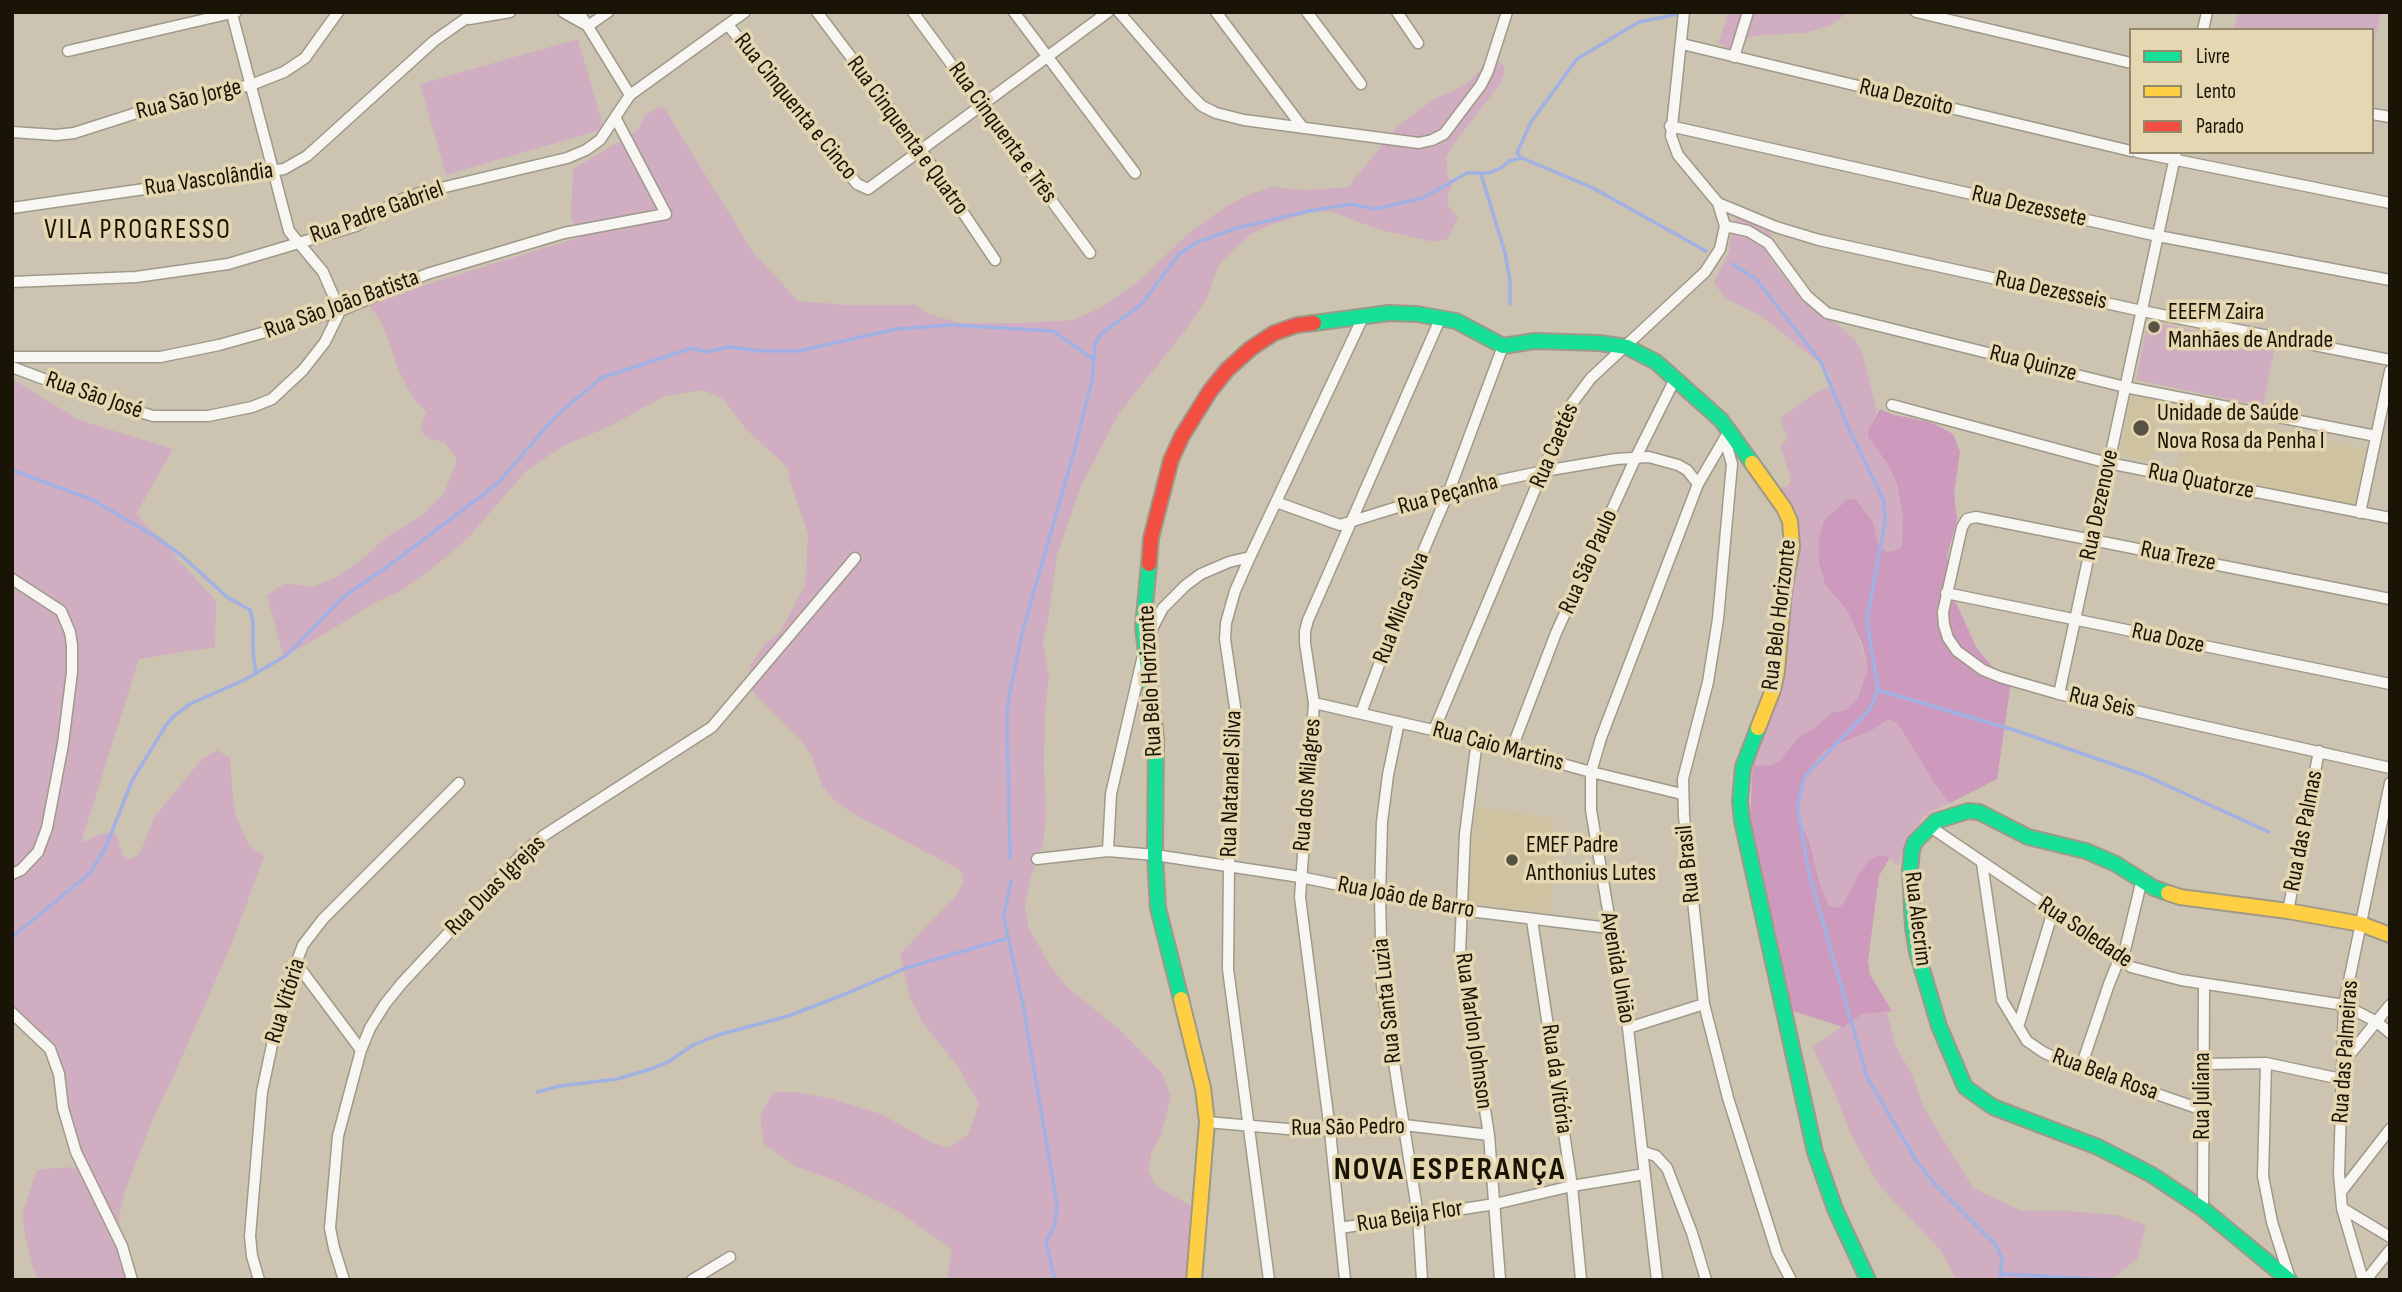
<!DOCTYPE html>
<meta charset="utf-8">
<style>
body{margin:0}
#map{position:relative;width:2402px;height:1292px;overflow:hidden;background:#ccc4b0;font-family:"Sofia Sans Condensed",sans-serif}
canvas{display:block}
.frame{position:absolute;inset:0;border:14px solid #191406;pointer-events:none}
.legend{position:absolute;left:2129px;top:28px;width:245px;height:126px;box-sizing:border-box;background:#e5d7b1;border:2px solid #93896d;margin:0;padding:9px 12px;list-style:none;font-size:21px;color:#191406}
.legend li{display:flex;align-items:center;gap:14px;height:35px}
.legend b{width:35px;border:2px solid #93896d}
</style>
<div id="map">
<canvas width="2402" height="1292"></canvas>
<div class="frame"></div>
<ul class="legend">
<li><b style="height:9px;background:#16e098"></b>Livre</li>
<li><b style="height:9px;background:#ffcf43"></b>Lento</li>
<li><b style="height:9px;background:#f24e42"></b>Parado</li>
</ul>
</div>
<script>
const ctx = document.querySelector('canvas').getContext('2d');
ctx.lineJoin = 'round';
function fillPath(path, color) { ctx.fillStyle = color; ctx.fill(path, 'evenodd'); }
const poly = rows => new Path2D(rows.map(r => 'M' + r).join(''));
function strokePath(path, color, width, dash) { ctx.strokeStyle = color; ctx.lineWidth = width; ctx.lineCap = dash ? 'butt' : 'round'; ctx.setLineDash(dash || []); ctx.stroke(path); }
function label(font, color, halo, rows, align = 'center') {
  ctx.font = font + ' "Sofia Sans Condensed",sans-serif'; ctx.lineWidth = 7; ctx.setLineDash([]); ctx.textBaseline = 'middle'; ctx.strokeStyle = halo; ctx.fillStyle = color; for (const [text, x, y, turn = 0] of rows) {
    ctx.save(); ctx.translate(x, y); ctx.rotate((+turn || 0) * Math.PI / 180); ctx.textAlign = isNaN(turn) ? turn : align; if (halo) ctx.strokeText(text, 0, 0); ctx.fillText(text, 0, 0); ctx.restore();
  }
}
const built = poly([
 [2131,395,2162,401,2151,461,2120,455],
 [2189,410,2367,449,2354,508,2176,469],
 [1476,806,1554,818,1551,914,1467,902]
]);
const green = poly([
 [1727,12,1848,12,1832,25,1804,33,1752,36,1729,49,1718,42,1726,21],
 [2238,12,2381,12,2372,54,2372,30,2234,30],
 [578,39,604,129,446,175,420,84],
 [1495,60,1503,64,1505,72,1500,84,1455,142,1446,158,1448,177,1452,184,1447,198,1449,207,1458,218,1447,239,1435,242,1381,230,1329,211,1308,213,1270,225,1251,234,1221,262,1215,274,1208,297,1184,332,1119,413,1081,486,1057,555,1048,620,1043,642,1049,678,1045,713,1044,765,1046,817,1043,844,1030,880,1025,905,1028,927,1051,967,1067,987,1120,1030,1162,1073,1171,1097,1161,1135,1151,1153,1148,1171,1156,1186,1195,1208,1190,1280,947,1280,952,1249,896,1210,839,1182,795,1166,764,1144,760,1116,773,1092,794,1092,833,1099,881,1114,933,1143,949,1148,968,1134,979,1104,958,1067,923,1023,910,998,900,954,955,897,963,883,962,874,958,869,854,814,836,802,822,786,812,757,800,739,748,687,750,665,765,644,780,632,805,585,808,534,790,481,788,468,747,430,722,398,702,390,665,396,608,427,565,445,527,470,467,539,431,569,399,592,376,602,306,645,283,656,267,595,286,583,312,587,335,578,364,558,382,540,424,514,444,493,456,464,456,458,444,442,429,439,423,434,421,426,427,412,415,401,399,372,387,336,380,320,367,303,580,237,571,217,573,169,637,131,646,114,662,106,666,111,753,252,798,301,846,305,916,305,928,314,960,323,1020,323,1073,320,1100,308,1138,282,1190,232,1227,206,1248,195,1272,187,1306,190,1348,187,1398,126,1434,99,1464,86,1488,62],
 [1742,215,1765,226,1772,234,1767,248,1770,259,1789,284,1810,306,1836,323,1854,339,1861,349,1877,410,1868,437,1888,464,1897,484,1903,515,1902,545,1899,551,1887,552,1878,544,1873,522,1848,499,1824,520,1819,540,1821,573,1825,585,1847,610,1855,626,1868,668,1858,698,1846,710,1832,713,1812,730,1800,736,1779,761,1772,765,1760,766,1755,766,1754,760,1761,736,1772,715,1780,680,1789,584,1781,495,1781,488,1788,486,1791,479,1780,445,1787,440,1787,436,1781,421,1782,417,1816,392,1826,388,1831,382,1830,375,1817,361,1760,315,1726,299,1714,283,1729,252,1731,235,1736,219],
 [2148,321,2275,347,2263,406,2136,380],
 [12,379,79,420,173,449,136,514,172,552,173,551,174,555,216,601,215,647,139,659,81,843,100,834,112,832,117,835,123,856,128,859,135,857,141,851,155,816,202,759,217,750,230,758,233,799,236,816,241,827,249,846,264,856,233,941,173,1077,152,1121,124,1194,116,1234,129,1280,38,1280,31,1262,24,1229,23,1213,36,1172,40,1169,77,1167,78,1162,51,1057,12,1010],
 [1889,719,1898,724,1935,784,1950,803,1930,812,1923,818,1905,844,1899,865,1895,864,1889,856,1870,860,1860,872,1843,904,1837,908,1829,906,1820,885,1809,841,1799,821,1798,802,1807,772,1825,750,1874,729],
 [1887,1012,1896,1047,1912,1074,1924,1108,1973,1188,2022,1211,2068,1211,2116,1215,2146,1225,2137,1259,2111,1280,1956,1280,1942,1252,1879,1185,1850,1133,1834,1091,1812,1047,1862,1013]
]);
const forest = poly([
 [1880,409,1894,415,1930,422,1953,434,1960,452,1954,494,1957,519,1947,557,1953,596,1977,649,1993,667,2011,682,1997,779,1950,803,1935,784,1898,724,1889,719,1874,729,1825,750,1807,772,1798,802,1799,821,1809,841,1820,885,1829,906,1837,908,1843,904,1860,872,1870,860,1880,855,1890,857,1879,876,1868,961,1870,975,1892,1011,1862,1014,1843,1027,1787,1009,1779,946,1763,878,1749,840,1753,759,1755,757,1755,766,1772,765,1779,761,1800,736,1812,730,1832,713,1846,710,1858,698,1868,668,1862,643,1847,610,1825,585,1819,562,1819,540,1824,520,1848,499,1856,500,1873,522,1878,544,1887,552,1899,550,1902,545,1903,515,1897,484,1888,464,1868,437,1868,431]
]);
const stream = poly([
 [1522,158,1517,153,1531,122,1577,59,1639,22,1683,13],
 [1481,174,1505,253,1510,281,1510,304],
 [1732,264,1756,279,1821,362,1849,429,1884,501,1885,522,1867,620,1878,690,1870,709,1805,776,1798,803,1799,818,1809,873,1867,1077,1917,1162,1932,1181,1996,1245,2002,1259,2000,1280],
 [12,470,93,500,156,537,181,555,227,597,250,610,253,622,253,652,256,674],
 [1878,690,2017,731,2144,775,2269,832],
 [1010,858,1007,716,1009,696,1023,630,1074,452,1092,380,1095,344,1102,333,1141,305,1179,254,1198,242,1237,228,1309,211,1351,204,1375,209,1423,198,1467,173,1489,173,1501,168,1509,161,1522,158,1593,188,1706,251],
 [1011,881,1004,914,1005,924,1023,1005,1057,1204,1055,1224,1046,1242,1055,1280],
 [12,937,89,874,105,849,132,781,166,725,174,716,190,704,244,680,287,655,342,598,402,556,498,483,555,417,601,378,692,348,705,352,729,347,762,351,799,351,896,329,952,325,1053,331,1093,359],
 [537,1092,560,1086,617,1079,651,1069,668,1062,693,1045,718,1035,788,1016,843,995,906,968,1008,938],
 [2002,1274,2115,1280]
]);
const street = poly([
 [563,12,588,26,608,12],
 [579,12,630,95],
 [817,12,921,150,995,260],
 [913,12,1090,253],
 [1014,12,1135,173],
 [1119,12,1189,93,1202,106,1216,113,1244,120,1419,143,1432,140,1444,134,1481,85,1488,71,1507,12],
 [1216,12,1303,128],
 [1307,12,1361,84],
 [1397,12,1418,43],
 [1916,12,2131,63],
 [469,19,510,12],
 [728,25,857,184,868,189,1108,12],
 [2203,30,2207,12],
 [1682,44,2131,151],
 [68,51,236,12],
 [1734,57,1748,12],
 [2372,114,2390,117],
 [1670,126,2158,236,2390,280],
 [12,132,56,135,74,133,171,102,251,85,284,72,305,58,338,12],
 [2137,152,2390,203],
 [1718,203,1776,227,1819,240,2142,311,2390,360],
 [12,208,284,169,307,156,434,41,475,12],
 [1725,226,1748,231,1768,243,1807,296,1827,313,2125,387,2376,436],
 [12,282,136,277,228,264,356,226,397,201,420,193,567,158,586,150,600,140,630,95,745,12],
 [12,357,160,357,219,345,340,311,427,274,564,233,666,214,616,119],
 [12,367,94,398,153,416,208,416,252,407,272,399,303,370,325,342,340,311,323,272,289,231,232,14],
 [1892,405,2108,463,2390,518],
 [1725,440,1732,464,1718,619,1708,682,1683,779,1684,816,1704,1004,1728,1098,1777,1253,1791,1280],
 [1276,502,1340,525,1449,491,1544,471,1616,459,1649,457,1678,465,1687,470,1698,484],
 [2360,513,2390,371],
 [12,579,61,611,70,632,72,645,72,672,63,744,47,828,38,852,21,870,12,874],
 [1946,593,2390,684],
 [2390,599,1976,517,1967,519,1962,527,1943,612,1944,625,1948,638,1957,651,1983,670,2000,677,2059,694,2390,768],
 [2059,694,2176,152],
 [1314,703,1477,740,1591,772,1682,794],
 [1361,713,1408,587,1449,491,1503,346],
 [1399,722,1388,775,1382,822,1380,895,1382,986,1418,1216,1422,1280],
 [1434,730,1570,406,1591,378,1705,272,1720,249,1725,226,1718,203,1678,155,1671,136,1684,12],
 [1477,740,1465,834,1460,952,1489,1135,1500,1280],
 [1512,748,1556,633,1636,457,1675,379],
 [1929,826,2105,945,2131,967,2181,980,2344,1005,2377,1022,2390,1033],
 [1108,851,1111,794,1145,647,1154,625,1163,608,1186,585,1201,574,1229,562,1250,557],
 [1037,859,1108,851,1155,855,1300,877,1461,910,1609,928],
 [1982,863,2002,1000,2027,1041,2043,1052,2064,1062,2203,1110],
 [2288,911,2319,751],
 [1532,920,1572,1186,1581,1280],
 [296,963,361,1050],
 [12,1013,50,1049,59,1074,63,1108,76,1152,122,1246,132,1280],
 [2018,1027,2053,911],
 [1628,1028,1704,1004],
 [2266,1063,2263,1176,2272,1222,2290,1279],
 [2203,1064,2266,1063,2341,1079],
 [2342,1064,2390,1005],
 [2081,1067,2109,984,2120,957,2125,950,2142,879],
 [1207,1122,1310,1131,1404,1125,1489,1135],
 [1644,1152,1656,1156,1667,1168,1692,1233,1706,1280],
 [2341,1192,2390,1129],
 [2342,1208,2390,1237],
 [2203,1209,2204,984],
 [1340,1228,1495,1204,1572,1186,1645,1174],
 [259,1280,252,1256,250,1236,262,1092,273,1040,296,963,303,945,323,919,459,783],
 [344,1280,334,1248,330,1228,338,1136,361,1050,370,1028,385,1004,402,983,523,853,543,836,712,727,855,558],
 [692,1280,730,1257],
 [1269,1280,1228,969,1229,865,1235,707,1225,639,1226,623,1235,591,1250,557,1364,315],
 [1345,1280,1330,1131,1300,897,1314,703,1305,643,1305,631,1308,620,1441,317],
 [1657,1280,1628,1028,1591,810,1591,772,1601,738,1698,484,1729,431],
 [2363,1280,2342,1208,2339,1174,2344,1005,2390,783],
 [2366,1280,2390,1250]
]);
const fast = poly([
 [1314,323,1389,313,1417,314,1456,321,1503,346,1535,341,1599,343,1627,347,1656,362,1721,420,1752,463],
 [1149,564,1143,627,1156,739,1155,855,1158,908,1181,999],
 [1758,728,1743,767,1740,801,1742,821,1815,1152,1835,1209,1868,1280],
 [2168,893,2154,888,2116,864,2086,851,2028,837,1979,812,1968,811,1936,821,1915,842,1912,850,1910,870,1913,927,1917,952,1939,1026,1965,1087,1993,1107,2098,1147,2152,1175,2203,1209,2289,1280]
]);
const slow = poly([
 [1752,463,1784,508,1790,521,1792,547,1784,590,1777,672,1773,690,1758,728],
 [2168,893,2180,897,2288,911,2361,924,2390,935],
 [1181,999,1203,1088,1207,1122,1194,1280]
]);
const jam = poly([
 [1149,564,1151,538,1171,460,1182,436,1210,391,1227,370,1250,349,1274,333,1297,325,1314,323]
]);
const markers = [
 [2154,327,7,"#585242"],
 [2141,428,9,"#585242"],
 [1512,860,7,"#585242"]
];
const streetNames = [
 ["Rua Dezoito",1906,98,13],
 ["Rua São Jorge",189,100,-14],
 ["Rua Cinquenta e Cinco",795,107,51],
 ["Rua Cinquenta e Três",1002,133,54],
 ["Rua Cinquenta e Quatro",907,136,54],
 ["Rua Vascolândia",209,180,-8],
 ["Rua Dezessete",2029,207,13],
 ["Rua Padre Gabriel",377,213,-20],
 ["Rua Dezesseis",2051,291,12],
 ["Rua São João Batista",342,305,-20],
 ["Rua Quinze",2033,364,14],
 ["Rua São José",94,396,19],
 ["Rua Caetés",1555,446,-67],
 ["Rua Quatorze",2201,482,11],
 ["Rua Peçanha",1448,495,-15],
 ["Rua Dezenove",2100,505,-78],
 ["Rua Treze",2178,557,11],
 ["Rua São Paulo",1589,562,-66],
 ["Rua Milca Silva",1402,608,-69],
 ["Rua Belo Horizonte",1780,615,-83],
 ["Rua Doze",2168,639,12],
 ["Rua Belo Horizonte",1151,681,-93],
 ["Rua Seis",2102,703,13],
 ["Rua Caio Martins",1498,747,15],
 ["Rua Natanael Silva",1232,784,-88],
 ["Rua dos Milagres",1308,785,-85],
 ["Rua das Palmas",2304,831,-79],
 ["Rua Brasil",1689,864,-96],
 ["Rua Duas Igrejas",496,886,-45],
 ["Rua João de Barro",1406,898,11],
 ["Rua Alecrim",1917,919,83],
 ["Rua Soledade",2085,933,34],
 ["Avenida União",1617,968,80],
 ["Rua Vitória",286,1001,-73],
 ["Rua Santa Luzia",1388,1001,-96],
 ["Rua Marlon Johnson",1473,1031,82],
 ["Rua das Palmeiras",2346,1052,-86],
 ["Rua Bela Rosa",2105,1075,20],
 ["Rua da Vitória",1556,1079,82],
 ["Rua Juliana",2203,1096,-90],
 ["Rua São Pedro",1348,1128,-1],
 ["Rua Beija Flor",1410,1217,-9]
];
const poiNames = [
 ["EEEFM Zaira",2168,313],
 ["Manhães de Andrade",2168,341],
 ["Unidade de Saúde",2157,414],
 ["Nova Rosa da Penha I",2157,442],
 ["EMEF Padre",1526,846],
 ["Anthonius Lutes",1526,874]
];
const quarterNames = [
 ["VILA PROGRESSO",138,231]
];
const districtNames = [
 ["NOVA ESPERANÇA",1450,1171]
];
fillPath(built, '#cfc2a1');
fillPath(green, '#d0adc0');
fillPath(forest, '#cd99bc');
strokePath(stream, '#a2b1e3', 3.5);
strokePath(street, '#9e9989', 13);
strokePath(fast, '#9e9989', 18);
strokePath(slow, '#9e9989', 18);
strokePath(jam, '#9e9989', 18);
strokePath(street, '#f7f6f3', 10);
strokePath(fast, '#16e098', 14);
strokePath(slow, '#ffcf43', 14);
strokePath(jam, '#f24e42', 14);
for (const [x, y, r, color] of markers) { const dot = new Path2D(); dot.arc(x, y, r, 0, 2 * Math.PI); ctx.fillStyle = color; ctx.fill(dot); strokePath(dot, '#e5d7b1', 2.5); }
label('24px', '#191406', '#e5d7b1', streetNames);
label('24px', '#191406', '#e5d7b1', poiNames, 'left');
ctx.letterSpacing = '2px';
label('28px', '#191406', '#e5d7b1', quarterNames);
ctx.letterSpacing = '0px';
ctx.letterSpacing = '2px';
label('bold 32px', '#191406', '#e5d7b1', districtNames);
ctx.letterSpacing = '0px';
</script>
